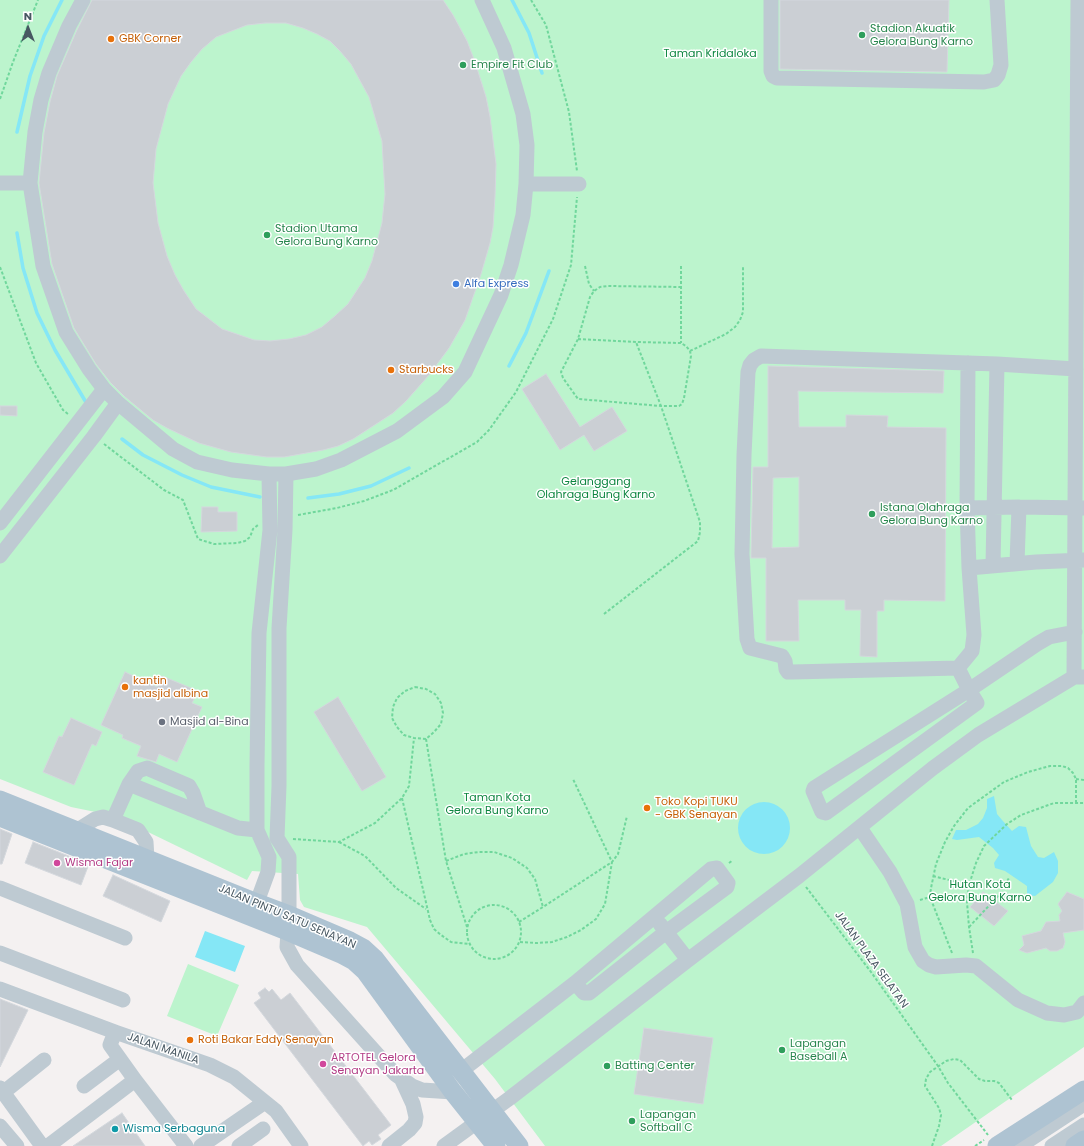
<!DOCTYPE html>
<style>
body{margin:0}
#map{position:relative;width:1084px;height:1146px;overflow:hidden;background:#f4f1f1;font-family:Poppins,sans-serif}
canvas{display:block}
.north{position:absolute;left:8px;top:8px;width:40px;height:40px;-webkit-text-stroke:3px #fff;paint-order:stroke;rotate:0deg;font-size:11px;font-weight:700;line-height:16px;text-align:center;color:#475761}
.north::after{content:'';display:block;margin:auto;width:14px;height:18px;background:#475761;clip-path:polygon(50% 0,100% 100%,50% 72%,0 100%)}
</style>
<div id="map">
<canvas width="1084" height="1146"></canvas>
<div class="north">N</div>
</div>
<script>
const ctx = document.querySelector('canvas').getContext('2d');
ctx.lineJoin = 'round';
function fillPath(path, color) { ctx.fillStyle = color; ctx.fill(path, 'evenodd'); }
const poly = rows => new Path2D(rows.map(r => 'M' + r).join(''));
function strokePath(path, color, width, dash) { ctx.strokeStyle = color; ctx.lineWidth = width; ctx.lineCap = dash ? 'butt' : 'round'; ctx.setLineDash(dash || []); ctx.stroke(path); }
function label(font, color, halo, rows, align = 'center') {
  ctx.font = font + ' Poppins,sans-serif'; ctx.lineWidth = 3; ctx.setLineDash([]); ctx.textBaseline = 'middle'; ctx.strokeStyle = halo; ctx.fillStyle = color; for (const [text, x, y, turn = 0] of rows) {
    ctx.save(); ctx.translate(x, y); ctx.rotate((+turn || 0) * Math.PI / 180); ctx.textAlign = isNaN(turn) ? turn : align; if (halo) ctx.strokeText(text, 0, 0); ctx.fillText(text, 0, 0); ctx.restore();
  }
}
const green = poly([
 [0,0,1084,0,1084,1047,941,1146,545,1146,495,1079,367,927,304,907,300,900,298,874,252,871,247,880,115,816,71,807,0,779],
 [188,964,239,985,217,1036,167,1016]
]);
const water = poly([
 [994,796,997,814,1002,820,1012,831,1019,826,1026,827,1031,846,1038,857,1044,858,1054,852,1058,861,1058,873,1053,882,1035,896,1027,895,1027,886,1005,871,995,868,994,863,999,855,993,848,979,837,957,840,952,839,956,830,966,830,978,824,983,818,987,808,987,799],
 '738 828a26 26 0 1 1 52 0a26 26 0 1 1-52 0Z',
 [205,931,245,946,235,972,195,957]
]);
const stream = poly([
 [512,0,529,33,542,73],
 [17,132,30,76,44,36,62,0],
 [17,233,23,268,37,313,55,350,87,404],
 [509,366,526,333,549,271],
 [122,439,143,455,182,475,211,487,260,497],
 [308,498,339,494,371,486,409,468]
]);
const building = poly([
 [92,0,443,0,453,15,467,41,475,62,486,97,490,117,496,164,495,196,493,227,490,243,481,274,465,320,449,348,429,375,406,401,393,413,353,439,338,446,323,450,284,457,267,457,231,452,199,443,167,428,153,420,124,396,111,383,96,364,74,328,52,264,39,183,44,133,50,102,57,76,77,30,92,0],
 [265,23,286,23,303,28,317,34,330,41,340,51,351,64,369,97,382,141,385,194,382,223,372,261,365,278,348,304,335,316,322,327,306,335,289,339,270,341,254,340,222,329,196,309,184,291,175,275,167,256,158,223,153,183,156,149,168,104,181,76,191,62,202,49,216,37,247,25,265,23],
 [780,0,949,0,947,72,780,69,780,0],
 [768,366,944,371,943,393,798,391,799,427,846,427,846,415,888,416,887,427,946,428,945,601,884,600,884,611,877,611,877,657,860,656,861,610,845,610,845,600,798,600,799,641,766,641,766,558,751,558,751,554,753,467,768,467,768,366],
 [799,477,799,547,772,548,773,478,799,477],
 [546,374,580,427,612,407,627,431,594,451,584,435,560,450,522,389,546,374],
 [0,406,17,406,17,416,0,415,0,406],
 [202,507,218,507,218,512,237,512,237,531,201,532,202,507],
 [125,672,157,687,162,676,198,691,192,703,202,707,177,762,159,754,156,762,137,756,141,746,122,738,123,735,101,725,125,672],
 [338,697,386,777,362,791,314,712,338,697],
 [71,718,102,732,96,746,92,744,74,785,43,772,59,736,62,737,71,718],
 [0,829,12,834,2,864,0,864,0,829],
 [33,842,89,864,81,885,25,863,33,842],
 [113,875,170,901,161,922,103,896,113,875],
 [983,892,1008,911,994,926,970,907,983,892],
 [1067,892,1084,899,1084,930,1063,933,1065,942,1063,948,1057,951,1050,951,1046,948,1027,953,1019,950,1024,945,1022,936,1041,931,1046,922,1060,921,1059,915,1062,911,1058,904,1067,892],
 [265,988,269,992,272,989,281,1000,290,993,391,1125,378,1135,381,1139,372,1145,369,1141,363,1146,254,1003,261,998,258,993,265,988],
 [0,999,28,1010,0,1067,0,999],
 [644,1028,713,1038,703,1104,634,1094,644,1028],
 [122,1113,145,1146,73,1146,122,1113]
]);
const path = poly([
 [531,0,546,25,569,112,577,171],
 [0,99,13,62,38,0],
 [585,266,589,284,594,291],
 [681,266,681,343],
 [0,267,36,363,63,410,68,414],
 [578,339,636,342,681,343,686,346,690,351,691,356,684,398,682,404,679,406,661,406,578,399,563,378,561,372,578,339,590,297,594,291,600,287,608,286,681,287],
 [690,351,726,334,735,327,740,320,743,312,743,267],
 [104,444,164,490,183,500,198,539,214,544,237,543,245,541,250,537,253,529,258,525],
 [298,515,337,508,364,501,393,490,477,442,489,430,516,392,553,319,571,265,577,197],
 [604,614,698,541,700,532,700,522,661,406,636,342],
 [415,687,426,689,435,694,441,703,443,713,441,724,434,732,426,739,414,738,404,735,397,727,392,718,393,707,397,698,405,691,415,687],
 [426,739,446,861,467,927],
 [1076,779,1084,780],
 [402,798,430,920,434,929,441,935,451,942,469,944],
 [293,839,339,842,375,823,402,798,409,786,414,738],
 [339,842,365,856,396,888,426,909],
 [446,861,464,854,479,852,494,852,512,858,527,868,535,879,543,907],
 [729,863,733,860],
 [933,876,969,885],
 [806,887,871,972,938,1066,948,1083,988,1135],
 [920,900,930,897],
 '467 932a27 27 0 1 1 54 0a27 27 0 1 1-54 0Z',
 [519,922,543,907,612,862,618,854,627,816],
 [969,927,999,895,1009,878],
 [520,942,536,943,552,942,567,937,581,930,596,919,605,904,612,862,573,779],
 [952,953,930,897,931,888,936,864,945,842,954,826,968,808,1004,782,1028,772,1050,766,1062,766,1068,768,1073,773,1076,779,1076,802],
 [973,953,969,927,967,902,969,885,976,863,984,846,1007,824,1021,815,1054,803,1084,803],
 [932,1146,939,1126,941,1115,939,1108,925,1086,926,1079,930,1072,946,1061,954,1059,960,1060,979,1079,985,1081,994,1081,999,1083,1012,1100],
 [975,1146,984,1140]
]);
const minor = poly([
 [83,0,69,26,49,73,41,100,35,132,30,183,43,266,66,332,89,369,104,389,118,403,173,449,197,462,232,470,269,474,286,474,316,469,341,460,397,431,443,397,465,372,501,295,511,265,523,215,526,184,527,145,523,114,504,48,482,0],
 [771,0,771,71,773,76,777,78,984,82,994,80,998,75,1001,65,997,0],
 [0,183,30,183],
 [526,184,579,184],
 [968,363,967,508,969,568,974,635,972,651,958,668,969,690,977,703,826,813,822,812,813,791,814,788,969,690,1037,644,1049,637,1075,632],
 [286,474,285,530,279,628,279,786,277,838,289,857,289,915,287,947,297,965,395,1074,412,1086,422,1090,453,1092],
 [967,508,1019,507,1084,508],
 [0,523,104,389],
 [0,556,94,436,118,403],
 [1017,563,1019,507],
 [993,565,997,364],
 [969,568,1036,562,1084,560],
 [958,668,792,672,788,672,786,669,785,661,782,656,750,648,747,639,742,554,744,455,747,393,748,372,750,365,754,360,761,356,997,364,1076,369],
 [1074,677,1078,0],
 [129,784,138,771,147,768,189,786,193,793,200,813],
 [113,820,129,784,238,828,257,830],
 [860,828,890,872,907,904,915,947,923,961,929,965,936,967,966,965,976,966,1018,1000,1047,1013,1064,1015,1077,1012,1084,1003],
 [76,831,95,819,103,817,113,820,138,830,146,842,147,859],
 [0,888,125,938],
 [253,913,268,872,269,857,257,830,257,766,259,633,270,530,269,474],
 [660,924,688,960],
 [0,953,123,1000],
 [0,989,115,1032,210,1065,234,1077,276,1111,301,1146],
 [115,1032,110,1045,135,1080,186,1146],
 [461,1071,575,983,711,869,717,868,728,883,727,887,666,932,589,993,584,993,575,983],
 [84,1086,120,1059],
 [0,1088,42,1146],
 [4,1092,44,1060],
 [0,1126,17,1146],
 [48,1146,135,1080],
 [201,1146,265,1102],
 [239,1146,263,1129],
 [389,1146,409,1130,415,1123,416,1117,413,1104,401,1078],
 [444,1146,510,1098,688,960,799,876,933,768,978,735,1074,677,1084,677],
 [1020,1146,1084,1104],
 [1052,1146,1084,1125]
]);
const major = poly([
 [0,800,257,903,289,915,350,941,363,948,375,959,519,1146],
 [0,817,287,931,341,954,354,961,365,971,453,1092,496,1146],
 [997,1146,1084,1090],
 [1075,1146,1084,1140]
]);
const markers = [
 [862,35,4,"#2e9e5b"],
 [111,39,4,"#e8710a"],
 [463,65,4,"#2e9e5b"],
 [267,235,4,"#2e9e5b"],
 [456,284,4,"#3f7fe0"],
 [391,370,4,"#e8710a"],
 [872,514,4,"#2e9e5b"],
 [125,687,4,"#e8710a"],
 [162,722,4,"#6b7280"],
 [647,808,4,"#e8710a"],
 [57,863,4,"#d1479c"],
 [190,1040,4,"#e8710a"],
 [782,1050,4,"#2e9e5b"],
 [323,1064,4,"#d1479c"],
 [607,1066,4,"#2e9e5b"],
 [632,1121,4,"#2e9e5b"],
 [115,1129,4,"#0f9aa8"]
];
const leisureNames = [
 ["Stadion Akuatik",870,29],
 ["Gelora Bung Karno",870,42],
 ["Empire Fit Club",471,65],
 ["Stadion Utama",275,229],
 ["Gelora Bung Karno",275,242],
 ["Istana Olahraga",880,508],
 ["Gelora Bung Karno",880,521],
 ["Lapangan",790,1044],
 ["Baseball A",790,1057],
 ["Batting Center",615,1066],
 ["Lapangan",640,1115],
 ["Softball C",640,1128]
];
const foodNames = [
 ["GBK Corner",119,39],
 ["Starbucks",399,370],
 ["kantin",133,681],
 ["masjid albina",133,694],
 ["Toko Kopi TUKU",655,802],
 ["- GBK Senayan",655,815],
 ["Roti Bakar Eddy Senayan",198,1040]
];
const parkNames = [
 ["Taman Kridaloka",710,54],
 ["Gelanggang",596,482],
 ["Olahraga Bung Karno",596,495],
 ["Taman Kota",497,798],
 ["Gelora Bung Karno",497,811],
 ["Hutan Kota",980,885],
 ["Gelora Bung Karno",980,898]
];
const shopNames = [
 ["Alfa Express",464,284]
];
const worshipNames = [
 ["Masjid al-Bina",170,722]
];
const hotelNames = [
 ["Wisma Fajar",65,863],
 ["ARTOTEL Gelora",331,1058],
 ["Senayan Jakarta",331,1071]
];
const streetNames = [
 ["JALAN PINTU SATU SENAYAN",287,917,23],
 ["JALAN PLAZA SELATAN",871,960,54],
 ["JALAN MANILA",163,1049,19]
];
const cultureNames = [
 ["Wisma Serbaguna",123,1129]
];
fillPath(green, '#bcf4cd');
fillPath(water, '#85e7f6');
strokePath(stream, '#85e7f6', 3.5);
fillPath(building, '#cbcfd4');
strokePath(building, '#d4d8dd', 1);
strokePath(path, '#70d79c', 2, [3, 2]);
strokePath(minor, '#becad2', 15);
strokePath(major, '#aec3d2', 19);
for (const [x, y, r, color] of markers) { const dot = new Path2D(); dot.arc(x, y, r, 0, 2 * Math.PI); ctx.fillStyle = color; ctx.fill(dot); strokePath(dot, '#fff', 1.5); }
label('11px', '#27864d', '#fff', leisureNames, 'left');
label('11px', '#c56008', '#fff', foodNames, 'left');
label('11px', '#0d8640', '#fff', parkNames);
label('11px', '#366cbe', '#fff', shopNames, 'left');
label('11px', '#5b616d', '#fff', worshipNames, 'left');
label('11px', '#b23c85', '#fff', hotelNames, 'left');
label('11px', '#475761', '#fff', streetNames);
label('11px', '#0d838f', '#fff', cultureNames, 'left');
</script>
